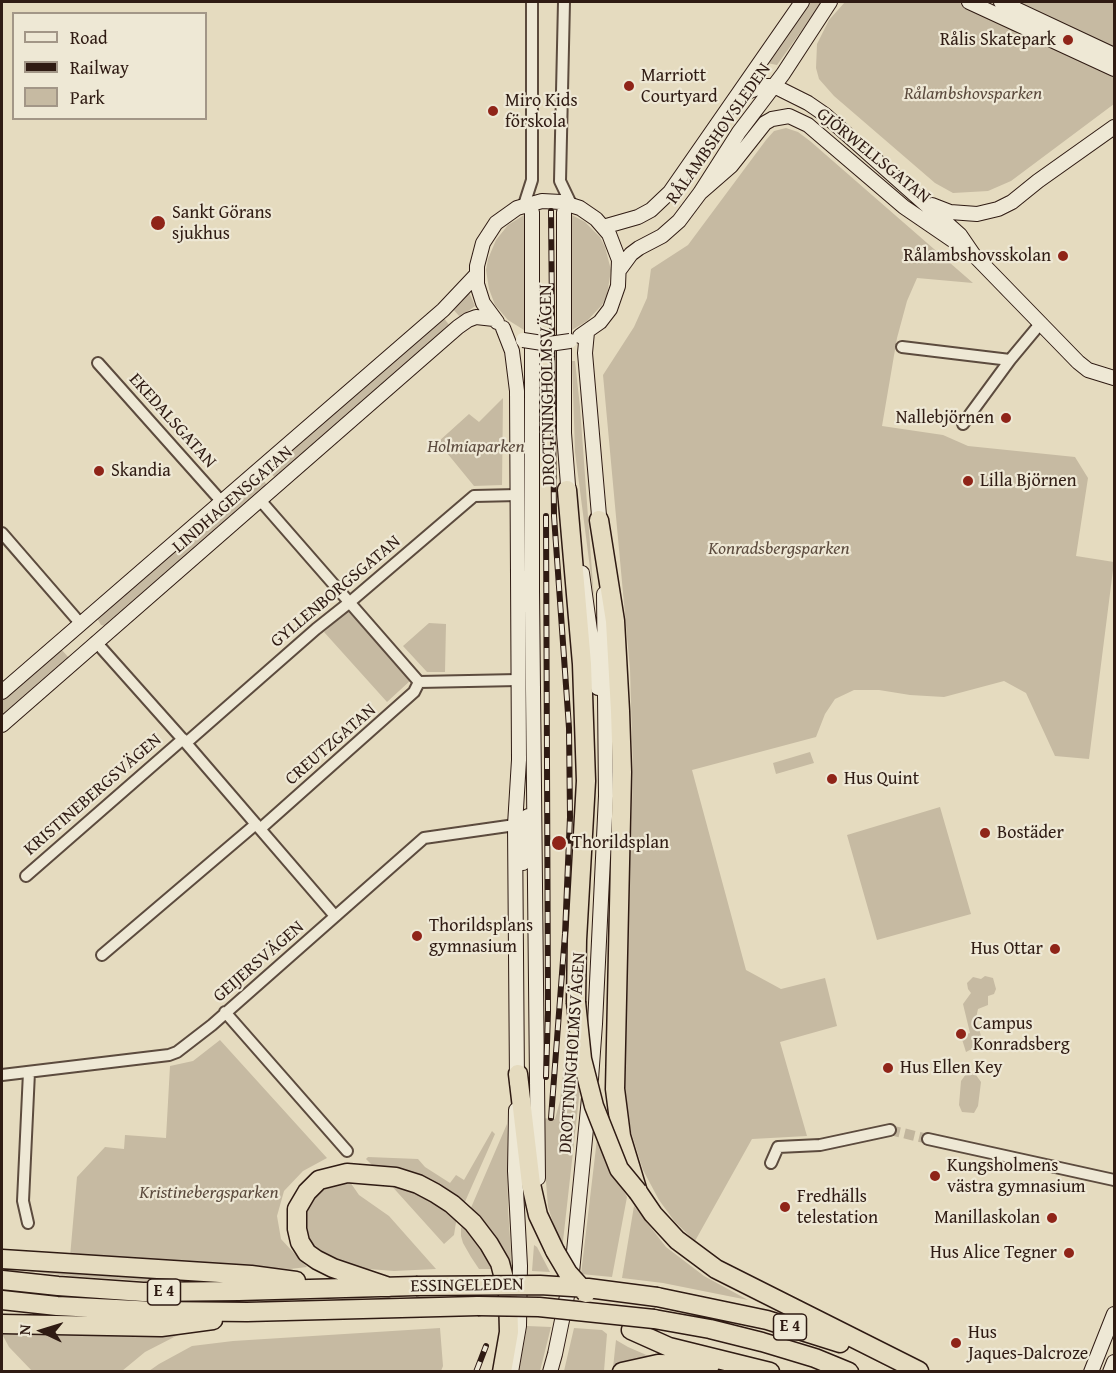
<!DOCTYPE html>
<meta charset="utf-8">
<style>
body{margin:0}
#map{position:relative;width:1116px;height:1373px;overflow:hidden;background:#e5dbbf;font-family:"Gentium Book Plus",serif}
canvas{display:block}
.frame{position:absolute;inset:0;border:3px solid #2f1b13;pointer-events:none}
.legend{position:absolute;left:12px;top:12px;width:195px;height:108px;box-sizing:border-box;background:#eee8d5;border:2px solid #a29687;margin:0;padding:8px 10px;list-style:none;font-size:18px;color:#2f1b13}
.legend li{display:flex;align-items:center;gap:12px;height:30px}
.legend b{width:30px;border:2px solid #a29687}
.north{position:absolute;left:12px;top:1301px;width:60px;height:60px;-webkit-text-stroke:4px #eee8d5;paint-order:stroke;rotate:274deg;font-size:16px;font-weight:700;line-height:24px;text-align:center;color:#2f1b13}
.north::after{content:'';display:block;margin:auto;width:21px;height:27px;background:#2f1b13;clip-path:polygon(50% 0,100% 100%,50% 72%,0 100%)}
</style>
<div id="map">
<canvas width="1116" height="1373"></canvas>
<div class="frame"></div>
<ul class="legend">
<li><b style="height:8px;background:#eee8d5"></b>Road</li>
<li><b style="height:8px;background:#2f1b13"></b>Railway</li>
<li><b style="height:16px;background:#c6baa2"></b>Park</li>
</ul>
<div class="north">N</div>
</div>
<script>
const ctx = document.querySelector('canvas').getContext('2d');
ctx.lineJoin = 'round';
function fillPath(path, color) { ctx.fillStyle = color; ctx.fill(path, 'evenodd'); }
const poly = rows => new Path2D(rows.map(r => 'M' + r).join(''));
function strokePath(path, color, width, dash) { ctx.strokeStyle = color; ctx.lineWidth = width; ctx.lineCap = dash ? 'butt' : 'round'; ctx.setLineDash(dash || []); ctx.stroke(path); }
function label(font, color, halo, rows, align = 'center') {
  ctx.font = font + ' "Gentium Book Plus",serif'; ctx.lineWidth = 4.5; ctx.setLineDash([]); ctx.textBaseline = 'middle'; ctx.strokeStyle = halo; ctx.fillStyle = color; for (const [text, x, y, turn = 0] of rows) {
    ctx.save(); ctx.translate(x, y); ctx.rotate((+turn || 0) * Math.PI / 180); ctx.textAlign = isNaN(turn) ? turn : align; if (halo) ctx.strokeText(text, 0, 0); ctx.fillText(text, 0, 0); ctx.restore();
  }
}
const green = poly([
 [811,2,822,2,777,65,767,63],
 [845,2,1114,2,1114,104,1011,181,988,191,953,193,935,183,834,96,819,79,816,68,817,44,829,20],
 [786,128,798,132,810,141,973,283,917,278,907,301,897,338,882,426,943,435,968,446,1075,457,1088,478,1076,556,1114,562,1089,759,1055,756,1026,693,1004,681,944,697,910,695,879,690,854,690,835,699,825,714,816,737,692,770,746,970,781,989,825,978,837,1026,780,1042,807,1136,752,1139,695,1241,675,1222,659,1200,643,1170,631,1132,623,1081,633,772,630,669,603,375,634,327,647,298,651,269,688,245,766,140,774,131],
 [524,215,524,330,508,320,495,305,489,289,486,270,488,259,496,240,508,225],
 [572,215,585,222,600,237,605,247,611,270,607,295,602,305,587,321,572,330],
 [469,292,475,306,460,317,452,308],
 [443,317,450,326,275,478,268,469],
 [572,361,575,361,580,407,594,599,575,452],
 [503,398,502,485,474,486,438,442,469,414,479,422],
 [260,476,267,485,106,626,101,625,97,618],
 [349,610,411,680,387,702,324,632],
 [429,623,446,624,445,672,427,672,403,646],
 [61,649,69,658,2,717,2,701],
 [810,752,814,763,776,774,773,763],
 [940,807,971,914,877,940,847,835],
 [985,976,993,978,996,989,994,994,988,996,988,1005,978,1009,976,1018,983,1043,966,1052,961,1036,970,1033,963,1004,971,993,968,989,967,983,973,977,981,979],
 [569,1022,580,1089,562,1250,548,1207,541,1118,555,1119,560,1101],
 [220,1040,327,1158,303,1171,284,1191,277,1216,281,1239,307,1267,290,1269,70,1257,77,1177,105,1147,124,1149,125,1135,166,1138,170,1066,193,1061],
 [966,1074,976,1075,981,1082,978,1106,974,1113,962,1112,959,1105,961,1081],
 [507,1124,508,1210,512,1266,507,1267,470,1210],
 [492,1131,495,1134,464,1204,374,1167,366,1159,368,1157,418,1159,425,1167,450,1183,456,1175,464,1180],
 [597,1139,627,1197,612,1277,581,1274],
 [350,1182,359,1195,389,1216,436,1269,394,1271,356,1268,324,1255,313,1245,306,1234,304,1220,306,1209,318,1190,338,1183],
 [389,1183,419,1191,457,1216,454,1235,444,1244],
 [634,1206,666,1247,704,1276,748,1300,663,1283,622,1278],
 [464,1224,471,1232,494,1269,479,1269,471,1257,463,1243,461,1236,461,1228],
 [534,1245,537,1247,550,1272,532,1271],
 [2,1268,200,1278,200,1281,147,1281,71,1276],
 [527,1326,551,1327,540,1371,519,1371],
 [440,1328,443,1366,441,1371,149,1371,159,1364,192,1346,233,1341],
 [574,1328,602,1330,607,1334,604,1371,564,1371],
 [2,1330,180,1334,145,1352,122,1371,33,1372,9,1347,2,1334],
 [616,1340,628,1347,651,1357,613,1368]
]);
const streetTunnel = poly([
 [890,1130,928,1139]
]);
const street = poly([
 [564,2,560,181,571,204],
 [524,205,532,180,532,2],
 [902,347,1010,360],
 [98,363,221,501],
 [963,424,1010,360,1040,324],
 [260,500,419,682,518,680],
 [2,533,80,623],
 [96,642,186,743,335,916],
 [186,743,316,629,350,602,474,496,518,495],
 [260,829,414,692,419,682],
 [26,876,183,739],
 [102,955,256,824],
 [225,1012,347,1151],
 [2,1075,169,1055,177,1052,212,1025,424,838,515,825],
 [928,1139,1114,1180],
 [771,1163,778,1147,820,1145,890,1130],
 [28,1223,23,1201,29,1072]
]);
const secondary = poly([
 [969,2,1114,69],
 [1001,2,1114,55],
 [736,97,762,86,774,86,808,103,824,114,960,235,973,254,1078,362,1088,370,1114,378],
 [700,193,731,166,765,123,772,119,789,116,808,125,904,207,964,248],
 [932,205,950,212,977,214,998,209,1012,202,1038,181,1114,127],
 [532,212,532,591,538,1178],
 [564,212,564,433,569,498],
 [603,227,638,217,651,210,670,192,802,2],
 [620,269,631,254,639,248,662,236,679,221,700,193,739,132,783,74,830,2],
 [497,322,483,303,477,284,477,266,483,243,496,223,517,208,542,201,561,202,580,208,596,219,609,234,619,260,618,286,610,309,600,322,580,336],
 [503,328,512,351,517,391,519,760,515,825,517,1082],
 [587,332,585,353,600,527],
 [582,573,598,688],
 [2,692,443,310,477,274],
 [2,725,458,327,468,320,476,317,494,319],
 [523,863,528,816],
 [591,1079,595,1024,606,796,604,594],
 [511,1372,519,1326,520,1266,515,1171,516,1110],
 [550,1372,555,1354,572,1272,589,1098],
 [1091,1372,1114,1314],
 [1110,1372,1114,1362]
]);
const highway = poly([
 [567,490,582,664,586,781,577,940,576,1002],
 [599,520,615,621,620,711,622,772,615,1089,621,1136,638,1192,653,1214,677,1240,716,1269,919,1371],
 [518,1074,531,1184,538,1215,555,1251],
 [2,1259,251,1275,296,1281],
 [2,1280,58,1286,143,1292,239,1291,416,1286],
 [389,1287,333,1268,317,1260,307,1253,300,1242,297,1229,297,1209,307,1192,319,1180,347,1173,396,1177,418,1184,435,1193,452,1204,473,1223,489,1244,500,1263,508,1294,509,1332,502,1372],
 [657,1297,767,1320,840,1343],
 [2,1300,57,1306,155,1311,247,1312,478,1306],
 [654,1319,710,1329,762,1342,815,1358,849,1372],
 [2,1324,161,1327,213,1320],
 [631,1330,669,1347,770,1372],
 [622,1372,658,1364,710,1365]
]);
const rail = poly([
 [546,516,548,1012,546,1077],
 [551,1118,565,934,570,817,569,728,554,516,551,211],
 [476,1372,486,1346]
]);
const secondaryBridge = poly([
 [523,340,549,344,570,341]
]);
const highwayBridge = poly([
 [576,1002,582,1059,594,1106,619,1169,638,1192],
 [555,1251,568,1273,586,1293],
 [416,1286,540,1285,588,1288,657,1297],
 [478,1306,539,1307,654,1319]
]);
const markers = [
 [1068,40,6,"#8f2418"],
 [629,86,6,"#8f2418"],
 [493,111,6,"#8f2418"],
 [158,223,8,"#8f2418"],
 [1063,256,6,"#8f2418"],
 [1006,418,6,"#8f2418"],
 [99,471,6,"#8f2418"],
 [968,481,6,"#8f2418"],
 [832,779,6,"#8f2418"],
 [985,833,6,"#8f2418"],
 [559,843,8,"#8f2418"],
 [417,936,6,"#8f2418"],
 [1055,949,6,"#8f2418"],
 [961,1034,6,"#8f2418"],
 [888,1068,6,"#8f2418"],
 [935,1176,6,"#8f2418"],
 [785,1207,6,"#8f2418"],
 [1052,1218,6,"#8f2418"],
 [1069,1253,6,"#8f2418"],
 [956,1343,6,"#8f2418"]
];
const shields = [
 [164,1292,33],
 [790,1327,33]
];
const shieldNames = [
 ["E 4",164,1292],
 ["E 4",790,1327]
];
const poiNames = [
 ["Rålis Skatepark",1056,40,"right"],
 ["Marriott",641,76],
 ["Courtyard",641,97],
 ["Miro Kids",505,101],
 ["förskola",505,122],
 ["Sankt Görans",172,213],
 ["sjukhus",172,234],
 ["Rålambshovsskolan",1051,256,"right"],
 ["Nallebjörnen",994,418,"right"],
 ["Skandia",111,471],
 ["Lilla Björnen",980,481],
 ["Hus Quint",844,779],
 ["Bostäder",997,833],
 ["Thorildsplan",572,843],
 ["Thorildsplans",429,926],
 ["gymnasium",429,947],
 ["Hus Ottar",1043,949,"right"],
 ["Campus",973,1024],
 ["Konradsberg",973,1045],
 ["Hus Ellen Key",900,1068],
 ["Kungsholmens",947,1166],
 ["västra gymnasium",947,1187],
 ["Fredhälls",797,1197],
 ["telestation",797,1218],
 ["Manillaskolan",1040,1218,"right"],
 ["Hus Alice Tegner",1057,1253,"right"],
 ["Hus",968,1333],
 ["Jaques-Dalcroze",968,1354]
];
const parkNames = [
 ["Rålambshovsparken",973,94],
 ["Holmiaparken",476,447],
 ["Konradsbergsparken",779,549],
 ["Kristinebergsparken",209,1193]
];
const streetNames = [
 ["RÅLAMBSHOVSLEDEN",719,134,-55],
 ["GJÖRWELLSGATAN",873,156,39],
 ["DROTTNINGHOLMSVÄGEN",548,385,-91],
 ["EKEDALSGATAN",172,421,48],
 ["LINDHAGENSGATAN",233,500,-41],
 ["GYLLENBORGSGATAN",336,592,-40],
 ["CREUTZGATAN",331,745,-41],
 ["KRISTINEBERGSVÄGEN",93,795,-41],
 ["GEIJERSVÄGEN",259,962,-41],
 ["DROTTNINGHOLMSVÄGEN",573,1053,-86],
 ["ESSINGELEDEN",467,1286,-1]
];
fillPath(green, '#c6baa2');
strokePath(streetTunnel, '#c1b59d', 10, [10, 5]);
strokePath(street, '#5c4b3e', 14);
strokePath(secondary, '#2f1b13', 16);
strokePath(highway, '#2f1b13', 21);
strokePath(street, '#eee8d5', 10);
strokePath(secondary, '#eee8d5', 14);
strokePath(highway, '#e5dbbf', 18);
strokePath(rail, '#2f1b13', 6);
strokePath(rail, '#eee8d5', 4, [11]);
strokePath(secondaryBridge, '#2f1b13', 16, []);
strokePath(highwayBridge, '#2f1b13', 21, []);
strokePath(secondaryBridge, '#eee8d5', 14);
strokePath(highwayBridge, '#e5dbbf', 18);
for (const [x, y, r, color] of markers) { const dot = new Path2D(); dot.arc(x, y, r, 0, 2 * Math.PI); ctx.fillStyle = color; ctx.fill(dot); strokePath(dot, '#eee8d5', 2); }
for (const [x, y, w] of shields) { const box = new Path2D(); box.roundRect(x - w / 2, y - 13, w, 26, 4.5); ctx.fillStyle = '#eee8d5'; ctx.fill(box); strokePath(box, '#2f1b13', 1.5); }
label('bold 16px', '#2f1b13', null, shieldNames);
label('18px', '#2f1b13', '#eee8d5', poiNames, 'left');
label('italic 18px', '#5c4b3e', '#eee8d5', parkNames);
label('18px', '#2f1b13', '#eee8d5', streetNames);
</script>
